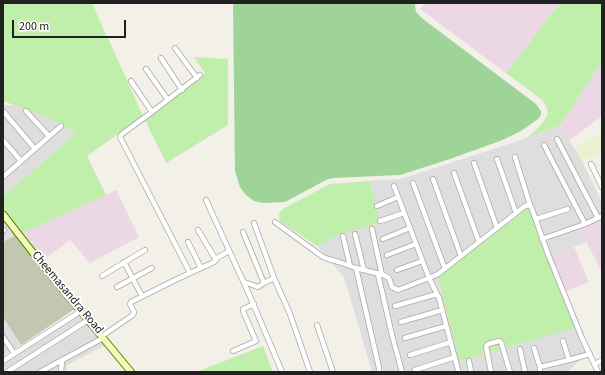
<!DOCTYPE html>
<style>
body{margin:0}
#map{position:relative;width:605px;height:375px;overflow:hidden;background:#f2f0e7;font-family:"Source Sans 3",sans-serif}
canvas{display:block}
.frame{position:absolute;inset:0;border:4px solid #212121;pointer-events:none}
.scale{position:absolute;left:12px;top:20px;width:114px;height:18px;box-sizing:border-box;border:2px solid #212121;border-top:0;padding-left:5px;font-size:12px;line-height:14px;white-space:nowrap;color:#212121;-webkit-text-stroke:3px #fff;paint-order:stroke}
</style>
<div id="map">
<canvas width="605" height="375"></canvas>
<div class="frame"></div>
<div class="scale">200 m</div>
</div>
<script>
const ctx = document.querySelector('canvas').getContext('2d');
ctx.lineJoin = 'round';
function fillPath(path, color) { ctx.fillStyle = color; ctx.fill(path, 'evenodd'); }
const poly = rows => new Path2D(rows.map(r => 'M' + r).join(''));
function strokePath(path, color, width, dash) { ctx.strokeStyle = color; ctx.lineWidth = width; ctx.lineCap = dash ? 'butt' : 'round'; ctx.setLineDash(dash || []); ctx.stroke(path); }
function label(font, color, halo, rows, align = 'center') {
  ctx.font = font + ' "Source Sans 3",sans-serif'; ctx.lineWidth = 4; ctx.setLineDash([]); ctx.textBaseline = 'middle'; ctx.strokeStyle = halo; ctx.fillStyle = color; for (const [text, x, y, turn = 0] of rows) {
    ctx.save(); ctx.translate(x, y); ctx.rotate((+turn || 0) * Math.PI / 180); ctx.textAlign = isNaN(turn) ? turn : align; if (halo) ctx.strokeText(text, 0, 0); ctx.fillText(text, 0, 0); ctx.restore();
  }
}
const residential = poly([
 [3,105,14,105,47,117,76,133,3,197],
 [560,125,582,161,602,203,602,218,579,228,586,242,548,258,459,361,575,328,587,352,569,371,564,372,372,372,344,277,317,246,339,234,379,223,369,181,401,179,518,141],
 [3,217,16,235,3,242],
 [80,314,106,345,67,365,66,372,3,372,3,363],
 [3,317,21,345,3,356]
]);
const industrial = poly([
 [425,3,560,3,506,73,420,9],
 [602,62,602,116,569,141,560,125],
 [116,190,139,237,90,263,70,240,43,260,23,233],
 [602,218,602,272,579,228],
 [574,247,589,282,566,291,551,257]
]);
const construction = poly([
 [16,235,75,309,21,345,3,317,3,242]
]);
const farmland = poly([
 [602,133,602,151,582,161,575,148]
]);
const grass = poly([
 [3,3,92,3,143,116,87,156,106,195,23,233,3,207,3,197,76,133,47,117,3,101],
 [560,3,602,3,602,62,560,125,518,141,528,137,536,130,543,122,548,114,546,106,542,100,506,73],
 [194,57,228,59,228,125,166,163,145,120,205,73],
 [369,181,380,223,339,234,317,246,281,222,280,221,279,215,281,210,330,184],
 [529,207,575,328,459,361,438,276],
 [263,346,273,372,196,372]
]);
const forest = poly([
 [233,3,416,3,415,5,416,12,423,19,536,104,541,111,541,115,538,119,521,131,500,141,450,159,400,175,333,178,326,180,285,202,263,203,254,201,246,195,240,187,235,171]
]);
const street = poly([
 [175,48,197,78],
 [161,58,182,90],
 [146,69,168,100],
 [131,81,152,112],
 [3,111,35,149],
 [26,111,49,136],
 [557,139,598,218],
 [3,140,21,161],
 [544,145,585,224],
 [515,157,530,205],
 [497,159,516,213],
 [474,163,497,228],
 [591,164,602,187],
 [454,173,479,242],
 [3,177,61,126],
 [433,179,461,256],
 [413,183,445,269],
 [394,186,429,278,439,298,458,370,458,372],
 [206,200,249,294,282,372],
 [377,206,398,197],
 [536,219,568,209],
 [380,221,404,213],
 [275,222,323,257,328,259,339,262,356,268,384,275,389,278,392,287,398,290,429,278,438,274,525,206,530,205,532,209,548,254,582,338,598,372],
 [254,223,274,278,290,314,310,372],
 [372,229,382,275],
 [198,230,216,260],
 [3,231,4,230],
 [243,232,264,283],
 [355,234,364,270],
 [343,236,350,266],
 [383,239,410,228],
 [542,239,585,224,602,216],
 [188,242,201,268],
 [387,255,416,244],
 [124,262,142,296],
 [356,268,379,368,379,372],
 [397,270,422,261],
 [190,273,120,137,122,134,152,112,200,75],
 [378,274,392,335,402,372],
 [102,276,145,250],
 [244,282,258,287,264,283,274,278],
 [117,287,152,268],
 [395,306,437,294],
 [401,322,442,310],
 [317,325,333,372],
 [102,336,133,315,134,312,130,304,131,302,175,280,214,262,217,258,229,251],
 [3,337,14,353],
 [405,338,446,326],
 [563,341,569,360],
 [534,348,540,367],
 [520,349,525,372],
 [233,351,256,341,243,311,243,309,254,304],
 [410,355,451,342],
 [3,361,81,311],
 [469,361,471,372],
 [595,364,602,360],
 [415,370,455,357],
 [7,372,88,320],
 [40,372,103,338],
 [61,372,62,360],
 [491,372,486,346,488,344,499,341,501,342,510,372],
 [540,372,540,367,569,360,590,354]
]);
const secondary = poly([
 [3,214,41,263,131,372]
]);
const streetNames = [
 ["Cheemasandra Road",67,293,50]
];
fillPath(residential, '#dfdede');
fillPath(industrial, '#ebd8e4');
fillPath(construction, '#c3c7b1');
fillPath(farmland, '#e9f1d1');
fillPath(grass, '#bfefaa');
fillPath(forest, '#9fd499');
strokePath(street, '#a8a8a8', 6);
strokePath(secondary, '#5b8000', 8);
strokePath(street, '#fff', 4.5);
strokePath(secondary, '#eefeb8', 6);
label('12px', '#212121', '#fff', streetNames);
</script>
